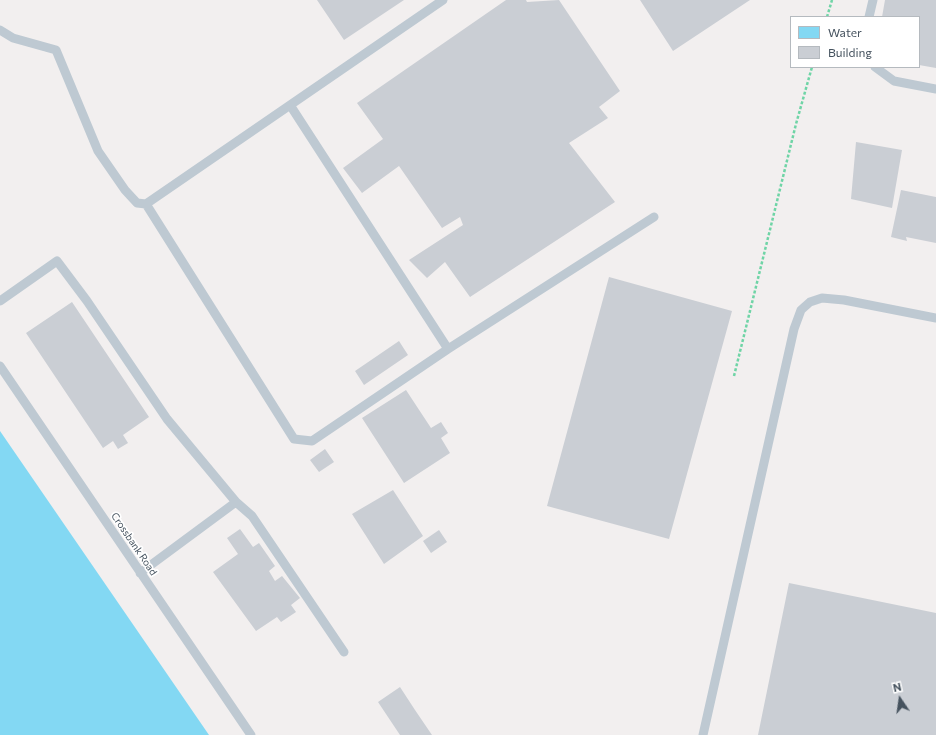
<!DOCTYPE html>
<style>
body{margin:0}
#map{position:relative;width:936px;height:735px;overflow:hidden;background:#f2efef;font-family:Commissioner,sans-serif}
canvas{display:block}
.legend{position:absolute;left:790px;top:16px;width:130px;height:52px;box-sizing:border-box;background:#fff;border:1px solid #b5babf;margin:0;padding:5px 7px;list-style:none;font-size:12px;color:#45525e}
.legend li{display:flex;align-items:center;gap:8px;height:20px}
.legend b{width:20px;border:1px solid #b5babf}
.north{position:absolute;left:880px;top:679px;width:40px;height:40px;-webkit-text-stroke:3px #fff;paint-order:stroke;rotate:347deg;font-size:11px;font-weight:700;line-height:16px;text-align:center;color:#45525e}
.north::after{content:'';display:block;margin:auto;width:14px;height:18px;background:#45525e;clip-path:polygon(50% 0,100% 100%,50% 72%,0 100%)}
</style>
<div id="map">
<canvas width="936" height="735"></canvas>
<ul class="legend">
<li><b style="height:11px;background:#83d8f3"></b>Water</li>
<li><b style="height:11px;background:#caced4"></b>Building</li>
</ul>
<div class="north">N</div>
</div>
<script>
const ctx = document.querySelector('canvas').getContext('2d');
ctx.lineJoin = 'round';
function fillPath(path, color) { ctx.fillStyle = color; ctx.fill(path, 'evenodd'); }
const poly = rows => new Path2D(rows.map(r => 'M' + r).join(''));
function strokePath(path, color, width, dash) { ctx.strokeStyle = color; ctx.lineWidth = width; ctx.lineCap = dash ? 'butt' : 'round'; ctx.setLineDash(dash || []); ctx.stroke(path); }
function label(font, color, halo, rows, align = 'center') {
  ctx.font = font + ' Commissioner,sans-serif'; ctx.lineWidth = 3.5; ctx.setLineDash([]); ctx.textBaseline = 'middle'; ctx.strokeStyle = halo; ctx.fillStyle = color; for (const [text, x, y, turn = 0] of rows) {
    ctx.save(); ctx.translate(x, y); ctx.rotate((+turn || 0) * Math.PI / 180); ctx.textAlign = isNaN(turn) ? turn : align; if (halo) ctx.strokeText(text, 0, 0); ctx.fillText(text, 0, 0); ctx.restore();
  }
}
const water = poly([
 [0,431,209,735,0,735]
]);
const building = poly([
 [317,0,404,0,344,40],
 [506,0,526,0,527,2,559,0,620,91,599,107,608,118,569,143,615,202,470,297,445,262,427,278,409,260,463,225,460,217,442,228,399,166,362,193,343,168,383,139,357,103],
 [640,0,750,0,673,51],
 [885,0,936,0,936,68,919,65,919,17,882,17],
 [856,142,902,150,892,208,851,199],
 [901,190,936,197,936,243,906,237,907,241,891,237],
 [609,277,732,311,669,539,547,506],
 [72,302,149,417,123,435,128,443,118,449,113,441,103,448,26,333],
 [399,341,408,355,364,385,355,371],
 [406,390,431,428,441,422,448,433,441,438,450,453,404,483,362,418],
 [325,449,334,462,319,472,310,460],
 [393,490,423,536,384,564,352,514],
 [240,529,253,547,259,543,275,566,269,571,275,581,282,576,300,598,291,605,296,612,281,622,277,617,256,631,213,572,238,554,227,538],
 [439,530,447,542,431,553,423,541],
 [789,583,936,613,936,735,758,735],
 [400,687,415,710,432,735,400,735,378,702]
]);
const path = poly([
 [827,17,832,0],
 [734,376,796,124,812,67]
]);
const service = poly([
 [443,0,146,204,294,439,312,441,448,349,654,217],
 [869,17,873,0],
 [0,30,13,38,56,50,98,151,125,190,137,203,146,204],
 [875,67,894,81,936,89],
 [290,105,448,349],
 [0,301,57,261,87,301,167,419,236,502,140,573],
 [0,366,251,735],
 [236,502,252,516,344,652],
 [703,735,794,329,801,310,810,302,822,298,844,300,936,318]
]);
const streetNames = [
 ["Crossbank Road",134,544,56]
];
fillPath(water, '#83d8f3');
fillPath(building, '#caced4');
strokePath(path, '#6fd4a6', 2.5, [3, 2]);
strokePath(service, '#bec9d2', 9);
label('10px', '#45525e', '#fff', streetNames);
</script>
